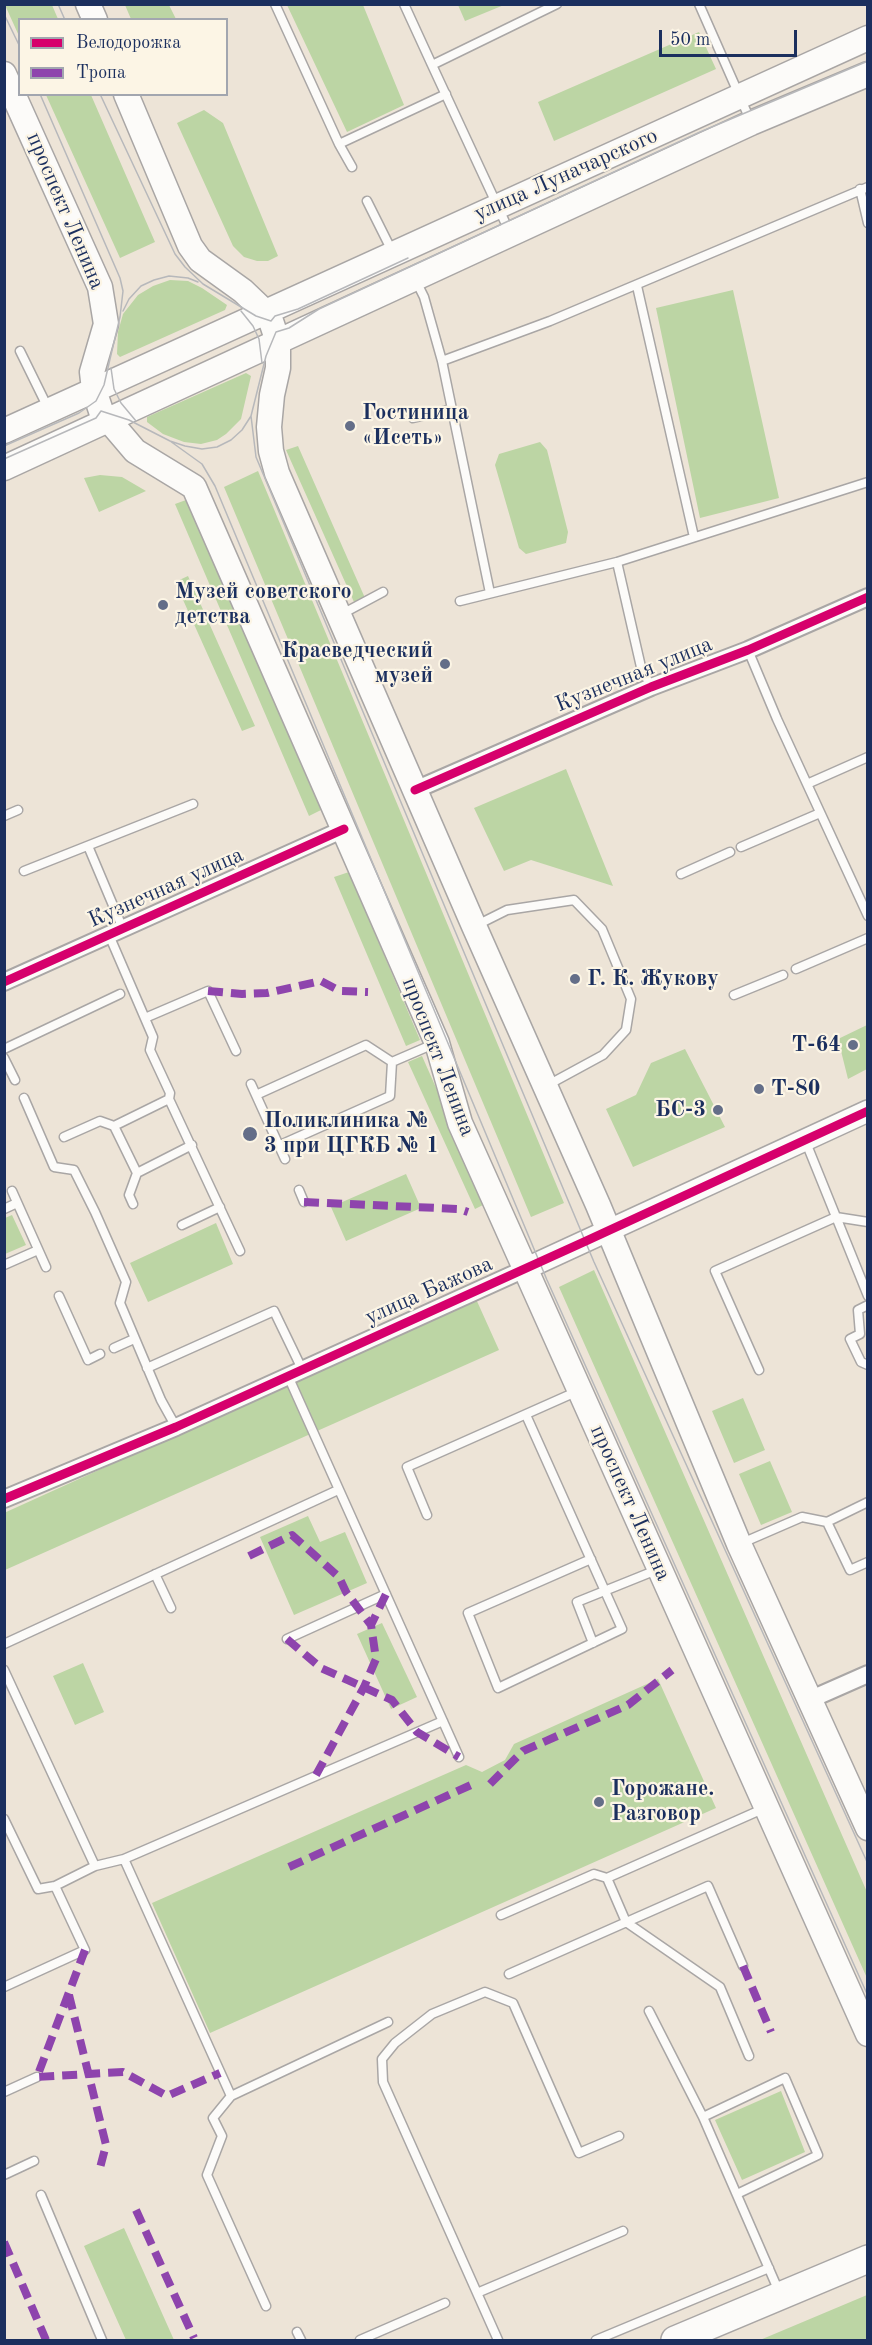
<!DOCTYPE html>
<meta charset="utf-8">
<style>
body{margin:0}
#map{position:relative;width:872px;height:2345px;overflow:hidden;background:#ede4d7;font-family:"Old Standard TT",serif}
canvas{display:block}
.frame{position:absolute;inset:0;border:6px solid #1b2f5e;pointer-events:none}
.legend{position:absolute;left:18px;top:18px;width:210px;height:78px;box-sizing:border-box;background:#fcf5e5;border:2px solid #a2a6af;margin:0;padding:8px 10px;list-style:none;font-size:18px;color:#1b2f5e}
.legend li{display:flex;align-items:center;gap:12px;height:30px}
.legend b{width:30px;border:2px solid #a2a6af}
.scale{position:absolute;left:659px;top:30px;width:138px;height:27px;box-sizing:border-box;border:3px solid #1b2f5e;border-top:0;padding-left:8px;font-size:18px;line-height:21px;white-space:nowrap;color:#1b2f5e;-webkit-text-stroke:4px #fcf5e5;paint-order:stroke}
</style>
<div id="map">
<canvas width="872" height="2345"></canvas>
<div class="frame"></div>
<ul class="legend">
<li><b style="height:8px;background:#d6006c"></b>Велодорожка</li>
<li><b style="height:8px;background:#8e44ad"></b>Тропа</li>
</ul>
<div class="scale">50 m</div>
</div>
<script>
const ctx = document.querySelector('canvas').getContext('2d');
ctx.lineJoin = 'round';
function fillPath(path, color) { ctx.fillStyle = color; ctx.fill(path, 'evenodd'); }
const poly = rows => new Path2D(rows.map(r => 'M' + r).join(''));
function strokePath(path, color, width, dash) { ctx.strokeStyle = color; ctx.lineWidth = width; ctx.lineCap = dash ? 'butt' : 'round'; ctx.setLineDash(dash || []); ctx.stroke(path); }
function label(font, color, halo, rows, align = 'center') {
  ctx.font = font + ' "Old Standard TT",serif'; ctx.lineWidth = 4.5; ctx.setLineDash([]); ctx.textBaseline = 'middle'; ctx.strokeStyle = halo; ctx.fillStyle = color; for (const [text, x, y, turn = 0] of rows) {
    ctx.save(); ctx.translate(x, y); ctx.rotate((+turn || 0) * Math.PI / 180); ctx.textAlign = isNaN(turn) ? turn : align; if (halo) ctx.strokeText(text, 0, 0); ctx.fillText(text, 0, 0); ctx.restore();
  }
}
const green = poly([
 [5,5,52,5,58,19,20,20,19,36],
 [125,5,169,5,176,19,131,19],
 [287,5,363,5,404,105,347,132],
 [458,5,504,5,465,21],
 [699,32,716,69,554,141,538,102],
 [46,95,91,95,155,242,120,258],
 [204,110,223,123,278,256,268,261,257,261,244,257,233,246,177,123],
 [170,280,188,281,202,288,227,305,225,310,120,357,117,354,118,332,123,314,138,295,153,286],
 [733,290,779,498,700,518,656,308],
 [246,373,251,376,241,419,226,434,217,440,201,444,184,442,163,434,147,422,147,417],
 [540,442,547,450,568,532,566,543,526,554,519,548,495,465,499,454],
 [298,446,365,598,354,602,286,450],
 [258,471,564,1203,531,1217,224,487],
 [100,475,122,477,146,491,99,512,84,478],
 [186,500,321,810,309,816,175,504],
 [188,576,255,726,242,731,175,582],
 [566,769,613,886,531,860,504,871,474,808],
 [349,872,420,1040,406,1046,334,877],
 [867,1025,867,1069,848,1079,838,1039],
 [685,1049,725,1127,633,1167,606,1109,636,1095,651,1063],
 [422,1056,487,1203,475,1209,408,1062],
 [406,1174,421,1208,346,1241,331,1207],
 [12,1215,26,1245,5,1254,5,1218],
 [216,1223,233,1264,148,1302,130,1263],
 [594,1270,867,1892,867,1978,559,1287],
 [476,1299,499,1350,5,1570,4,1513],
 [743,1398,765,1450,734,1463,712,1411],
 [770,1461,792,1512,761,1525,739,1474],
 [308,1516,320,1542,345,1532,367,1583,294,1615,260,1537],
 [382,1623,417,1697,391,1709,357,1634],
 [83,1663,104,1712,75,1725,53,1676],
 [658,1679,716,1808,210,2033,152,1903,466,1765,482,1772,505,1760,514,1744],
 [781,2091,805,2152,742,2180,715,2120],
 [124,2228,174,2340,126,2340,84,2246],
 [867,2295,867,2340,760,2340]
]);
const service = poly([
 [275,4,339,144,352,167],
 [404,4,432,65],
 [699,4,751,122],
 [339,144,446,94],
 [860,189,868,223],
 [367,201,393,253],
 [510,233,432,65,557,4],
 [416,281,424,297,442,361,490,593],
 [637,286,694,537],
 [20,351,49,410],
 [442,361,550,321,868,187],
 [413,418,452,409],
 [617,562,641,667,651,687],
 [460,601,617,562,868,482],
 [340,615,383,592],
 [748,650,777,719,868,916],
 [807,784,868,757],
 [4,816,18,810],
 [88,846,123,929],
 [741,847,820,813],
 [24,871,193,804],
 [681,874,730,852],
 [475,926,507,910,574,900,602,929,631,999,626,1030,603,1055,546,1086],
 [109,935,153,1037,150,1050,170,1093,169,1099,240,1251],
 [796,969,868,938],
 [734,995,783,975],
 [145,1018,208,991,236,1051],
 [4,1049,120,994],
 [4,1058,15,1080],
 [392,1062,436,1043],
 [251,1084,285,1159],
 [256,1095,366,1045,392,1062,390,1096,278,1146],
 [24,1098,54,1167,74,1170,95,1212,126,1282,120,1303,161,1400,176,1427],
 [64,1137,100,1121,114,1126],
 [805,1140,868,1296],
 [137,1173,114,1126,169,1099],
 [299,1190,304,1202],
 [12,1191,46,1267],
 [133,1204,129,1195,137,1173,192,1145],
 [4,1209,17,1203],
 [182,1225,220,1207],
 [4,1265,38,1250],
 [59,1296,88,1360,100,1354],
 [868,1305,858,1310,860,1334,850,1339,861,1362,868,1365],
 [114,1348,134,1339],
 [147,1368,274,1311,302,1369],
 [759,1370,715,1271,836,1217,868,1222],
 [288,1376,459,1757],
 [526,1415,622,1629,498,1688,468,1613,591,1559],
 [427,1515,407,1467,578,1391],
 [827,1522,850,1570,868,1562],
 [742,1543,802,1517,827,1522,868,1502],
 [155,1574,171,1608],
 [287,1639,386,1594],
 [593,1643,577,1602,659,1569],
 [4,1644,338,1490],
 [4,1670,95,1866],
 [4,1819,38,1889,55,1886,95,1866,124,1859,443,1721],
 [124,1859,231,2096],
 [607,1878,626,1922,720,1987,749,2056],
 [501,1915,594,1874,607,1878,765,1808],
 [509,1974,708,1886,743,1966],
 [4,1987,85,1950,55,1886],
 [649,2011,703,2117,780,2294],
 [4,2092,37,2077],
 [703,2117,785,2078,818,2155,737,2194],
 [4,2175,34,2161],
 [41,2195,102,2340],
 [477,2293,623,2231],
 [266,2306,207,2175,222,2136,213,2118,231,2096,388,2022],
 [297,2332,301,2340],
 [360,2340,445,2303],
 [498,2340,383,2082,382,2059,395,2043,432,2014,485,1992,513,2003,579,2153,619,2136],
 [596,2340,769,2268]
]);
const minor = poly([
 [415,790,651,687,748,650,868,597],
 [4,982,344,829],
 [4,1499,176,1427,527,1268],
 [809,1700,868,1674]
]);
const tertiary = poly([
 [527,1268,868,1111]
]);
const secondary = poly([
 [88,4,95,20],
 [4,74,100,287,106,324,92,372,94,390,101,411,135,451,194,487,437,1043,460,1123,868,2034],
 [126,94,190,246,200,260,243,291,265,312,271,321,278,342,278,368,272,395,269,427,271,451,277,473,474,926,598,1205,739,1544,868,1828],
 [4,431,868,38],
 [4,468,751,123,868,74]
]);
const primary = poly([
 [675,2340,868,2259]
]);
const tram = poly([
 [58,4,65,20],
 [4,14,20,47],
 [100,94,175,254,185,267,203,284,256,316,271,321,275,316,298,309,408,258],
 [123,311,129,299,141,286,154,280,169,276,188,278,198,282],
 [241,311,253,326,259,339,262,363],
 [111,368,114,389,121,403,136,421],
 [251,416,256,457,594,1262,868,1864],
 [170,441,202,464,215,486,547,1280,868,1996],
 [4,446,79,413,96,401,104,385,110,359,120,317,123,291,120,278,40,94],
 [4,459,96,418,101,411,129,420,170,441,185,446,202,449,217,447,231,440,242,430,251,416,266,356,276,332,289,328,319,309,700,132,868,61]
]);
const quiet = poly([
 [208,991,242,994,267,993,321,981,340,991,368,992],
 [304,1202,459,1209,468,1212],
 [249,1556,292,1535,339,1577,346,1592,371,1625],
 [287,1639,321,1668,392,1700,417,1732,459,1757],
 [316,1775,364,1687,376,1659,371,1625,386,1594],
 [490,1784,523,1751,628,1705,672,1670],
 [289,1867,471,1785],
 [85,1950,37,2077,123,2072,167,2096,220,2073],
 [743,1966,771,2032],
 [69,1995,106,2145,100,2168],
 [136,2210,194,2338],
 [4,2242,46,2340]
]);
const cycleway = poly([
 [415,790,651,687,748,650,868,597],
 [4,982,344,829],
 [4,1499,176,1427,586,1241,868,1111]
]);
const markers = [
 [350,426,6,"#646e88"],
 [163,605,6,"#646e88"],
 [445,664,6,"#646e88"],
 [575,979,6,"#646e88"],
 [853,1045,6,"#646e88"],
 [759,1089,6,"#646e88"],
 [718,1110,6,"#646e88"],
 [250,1134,8,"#646e88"],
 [599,1802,6,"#646e88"]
];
const streetNames = [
 ["улица Луначарского",566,175,-24],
 ["проспект Ленина",65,211,67],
 ["Кузнечная улица",634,675,-22],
 ["Кузнечная улица",166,888,-24],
 ["проспект Ленина",438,1057,69],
 ["улица Бажова",429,1291,-24],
 ["проспект Ленина",630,1503,66]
];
const poiNames = [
 ["Гостиница",362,413],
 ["«Исеть»",362,438],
 ["Музей советского",175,592],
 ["детства",175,617],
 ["Краеведческий",433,651,"right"],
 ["музей",433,676,"right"],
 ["Г. К. Жукову",587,979],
 ["Т-64",841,1045,"right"],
 ["Т-80",771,1089],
 ["БС-3",706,1110,"right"],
 ["Поликлиника №",264,1121],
 ["3 при ЦГКБ № 1",264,1146],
 ["Горожане.",611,1789],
 ["Разговор",611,1814]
];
fillPath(green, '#bcd5a4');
strokePath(service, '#a9a6a5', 11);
strokePath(minor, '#a9a6a5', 20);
strokePath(tertiary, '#a9a6a5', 24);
strokePath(secondary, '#a9a6a5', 27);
strokePath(primary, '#a9a6a5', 30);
strokePath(service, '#fcfbf9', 8);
strokePath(minor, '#fcfbf9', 16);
strokePath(tertiary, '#fcfbf9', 21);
strokePath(secondary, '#fcfbf9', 24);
strokePath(primary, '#fcfbf9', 27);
strokePath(tram, '#b7b8bb', 1.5);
strokePath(quiet, '#8e44ad', 8, [15, 8]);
strokePath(cycleway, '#d6006c', 9);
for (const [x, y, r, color] of markers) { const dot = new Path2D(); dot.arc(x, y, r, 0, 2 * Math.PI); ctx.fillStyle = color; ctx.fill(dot); strokePath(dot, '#fcf5e5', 2); }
label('22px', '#1b2f5e', '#fcf5e5', streetNames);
label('bold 22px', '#1b2f5e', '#fcf5e5', poiNames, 'left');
</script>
